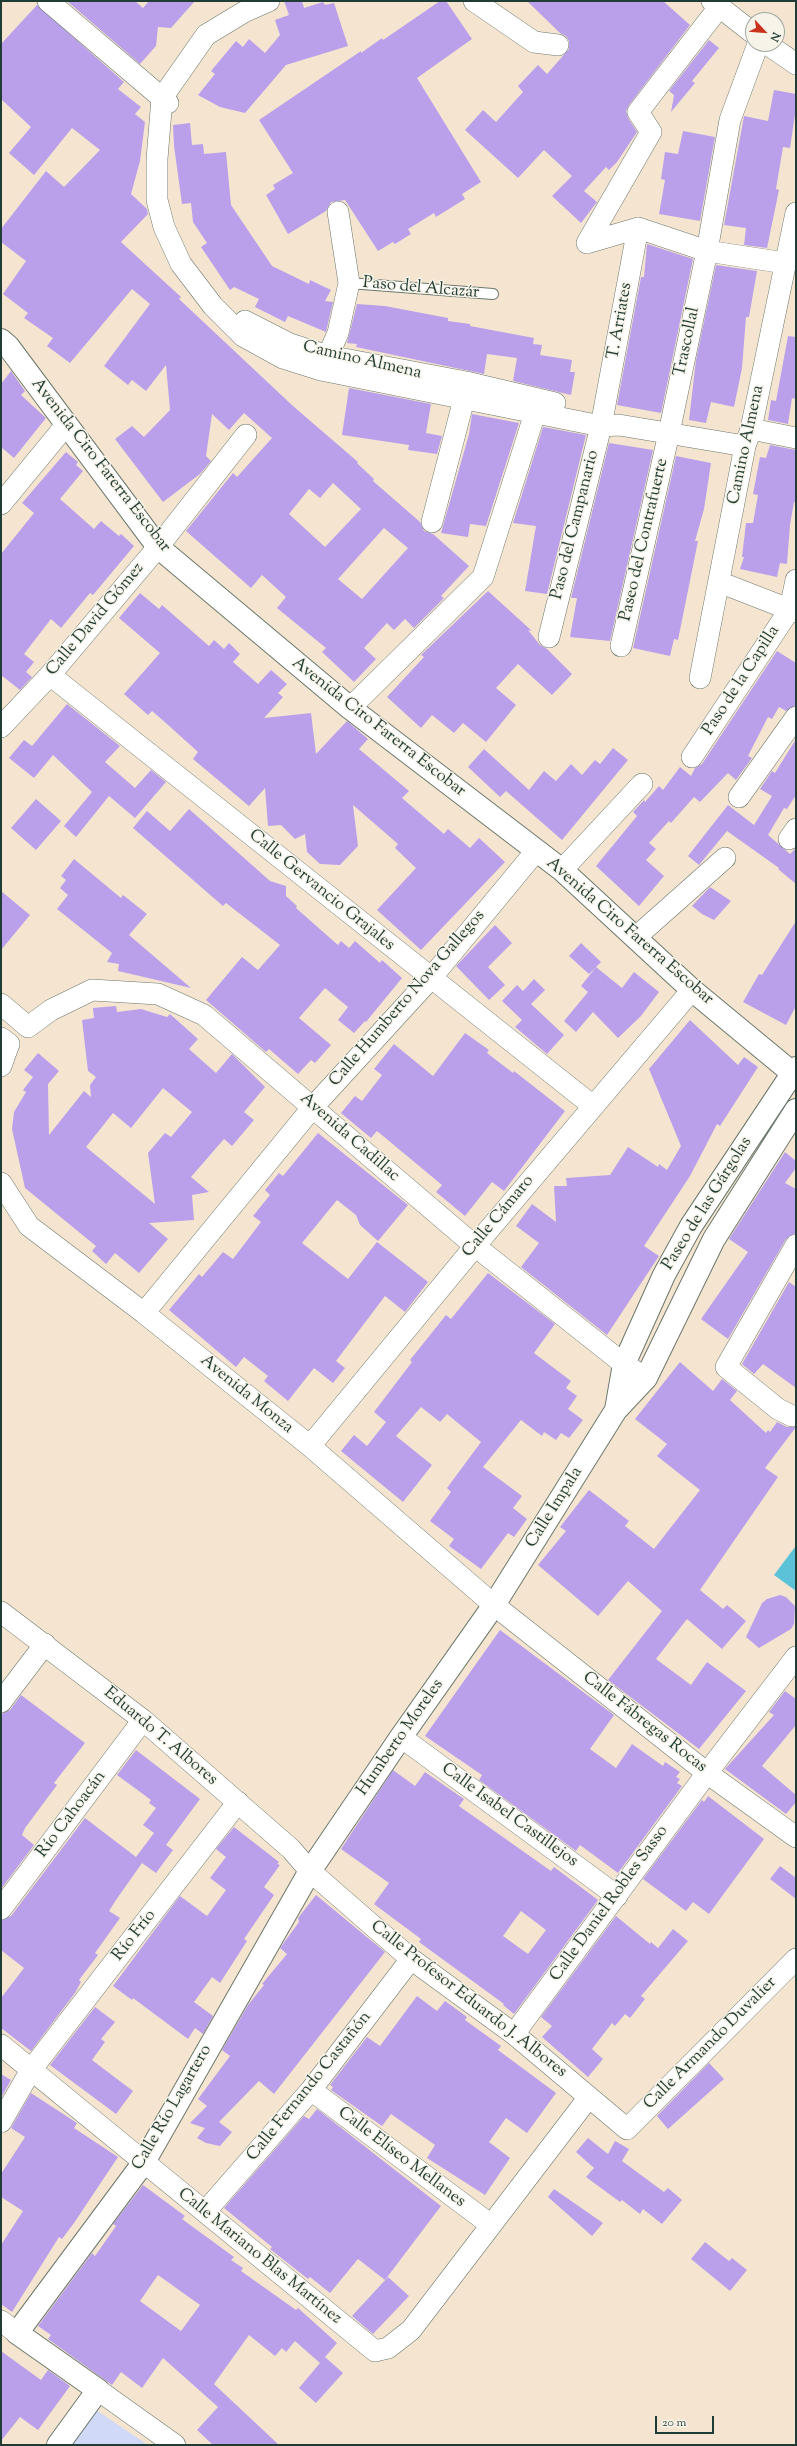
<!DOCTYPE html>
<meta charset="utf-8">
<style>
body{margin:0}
#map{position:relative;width:797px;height:2446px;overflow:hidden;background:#f5e5d0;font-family:"Sorts Mill Goudy",serif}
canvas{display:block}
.frame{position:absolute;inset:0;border:2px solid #1f3d34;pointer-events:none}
.north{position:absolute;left:745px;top:12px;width:40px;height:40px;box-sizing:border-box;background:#f7f3e8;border:1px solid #a1aaa0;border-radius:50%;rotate:116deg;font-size:11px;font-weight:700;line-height:16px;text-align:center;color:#1f3d34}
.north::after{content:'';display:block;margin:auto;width:14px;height:18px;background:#c8321e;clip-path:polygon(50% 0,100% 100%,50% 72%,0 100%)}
.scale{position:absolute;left:655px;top:2416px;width:59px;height:18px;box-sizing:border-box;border:2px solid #1f3d34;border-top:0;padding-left:5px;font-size:12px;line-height:14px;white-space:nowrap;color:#1f3d34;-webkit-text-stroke:3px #f7f3e8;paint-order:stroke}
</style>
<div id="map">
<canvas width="797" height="2446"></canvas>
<div class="frame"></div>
<div class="north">N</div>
<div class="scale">20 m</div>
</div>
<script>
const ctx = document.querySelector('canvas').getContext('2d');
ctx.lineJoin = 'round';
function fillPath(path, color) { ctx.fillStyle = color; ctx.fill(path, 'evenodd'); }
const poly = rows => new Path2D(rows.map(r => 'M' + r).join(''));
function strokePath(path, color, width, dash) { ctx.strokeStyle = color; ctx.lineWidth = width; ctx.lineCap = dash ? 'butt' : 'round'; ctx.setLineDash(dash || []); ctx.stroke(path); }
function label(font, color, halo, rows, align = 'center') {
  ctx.font = font + ' "Sorts Mill Goudy",serif'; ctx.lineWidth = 3; ctx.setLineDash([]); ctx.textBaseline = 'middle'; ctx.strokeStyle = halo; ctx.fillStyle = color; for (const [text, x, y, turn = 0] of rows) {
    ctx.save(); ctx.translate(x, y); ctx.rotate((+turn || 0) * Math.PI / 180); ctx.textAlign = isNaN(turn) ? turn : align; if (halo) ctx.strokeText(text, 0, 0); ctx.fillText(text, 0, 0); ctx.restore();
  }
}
const built = poly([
 [96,2410,148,2445,70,2445]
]);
const water = poly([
 [795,1547,796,1548,796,1591,774,1575]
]);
const building = poly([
 [67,1,135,1,143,8,149,1,195,1,171,28,158,27,156,46,140,64],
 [284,1,302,1,304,8,323,2,325,5,334,3,348,46,286,65,245,113,220,107,198,95,215,74,211,71,236,41,243,47,249,39,265,53,280,35,275,20,289,15],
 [440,1,446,1,472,39,417,78,481,182,462,194,465,199,436,217,434,213,408,229,411,234,395,244,393,242,378,251,345,200,331,202,326,211,288,234,266,195,275,189,273,185,293,173,259,120,361,51,361,53,382,38,383,40],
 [527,1,663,1,690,25,629,105,626,111,628,118,637,132,617,162,609,170,606,167,584,191,597,202,581,223,552,196,572,176,544,150,518,178,465,130,483,110,496,122,523,92,518,86,538,65,547,74,569,49,569,41,566,36,560,33],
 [37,5,124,82,118,89,141,107,135,114,145,122,140,161,131,194,147,209,148,214,121,242,181,297,179,299,293,406,358,462,357,463,374,479,373,481,420,522,424,531,433,534,469,566,441,596,444,598,414,628,405,619,394,630,387,623,364,648,376,659,354,682,322,652,326,648,277,608,286,597,262,575,251,588,186,531,233,473,237,477,272,438,244,413,229,430,212,414,206,456,211,461,200,474,163,502,115,439,132,426,144,437,170,410,166,365,146,391,132,380,128,385,104,366,150,304,132,289,70,363,47,346,53,338,24,318,28,313,3,294,26,261,1,242,1,229,46,171,64,187,100,150,72,128,34,175,9,153,31,127,1,99,1,44],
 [333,483,361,509,325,547,289,514,309,489,320,498],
 [384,528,408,548,362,599,338,579],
 [709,40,719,48,692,81,695,83,671,112,674,95,669,91],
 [774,90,796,94,796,108,790,148,783,147,776,189,779,190,767,248,744,245,746,228,724,225,744,116,768,121],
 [190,123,192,145,203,144,204,154,226,152,231,205,272,266,309,284,310,280,331,290,325,301,333,302,326,332,288,316,285,322,255,307,259,299,234,287,230,290,201,247,207,243,193,222,191,203,182,204,174,146,173,125],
 [683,131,715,137,700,221,659,214,665,180,661,179,665,152,678,154],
 [647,244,693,259,661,413,617,405,641,277,644,277],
 [716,265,757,271,749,317,746,317,742,368,734,407,711,402,706,423,689,420,696,360],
 [357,304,385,306,448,318,448,321,470,324,470,326,534,338,533,344,542,345,540,355,572,360,570,372,575,372,571,395,513,381,517,358,487,354,484,374,356,347,357,344,347,343],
 [788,336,796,337,796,399,792,398,788,424,768,420,771,400,776,401],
 [11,371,25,391,21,395,46,418,14,458,1,447,1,384],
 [349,388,431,404,426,433,442,436,437,454,408,450,409,445,342,435],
 [472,414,519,423,486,526,470,524,468,537,441,533,469,434],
 [543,427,586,435,547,594,525,591,536,526,513,523],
 [609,443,653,450,610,641,570,637,577,598,571,598],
 [770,445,796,450,796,503,794,502,790,525,787,564,780,563,777,577,740,569,744,557,742,557,746,523,753,523,758,495,753,494,760,457,766,458],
 [66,452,78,462,76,465,83,471,60,499,94,529,101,521,119,536,121,534,134,546,93,595,90,593,61,628,51,619,24,654,34,662,26,672,32,677,20,690,1,675,1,554,34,513,22,503],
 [676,456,711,463,704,509,695,541,698,541,678,640,674,639,670,656,633,648],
 [488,591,532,631,528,630,540,645,547,649,572,674,552,695,518,664,496,688,516,705,486,742,463,723,454,733,432,715,421,728,387,697,424,657,421,655],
 [140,593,159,609,162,605,209,646,214,640,224,649,229,643,240,654,233,662,258,684,271,670,287,684,278,693,283,697,264,718,311,713,316,754,347,721,368,739,359,749,409,791,402,798,444,834,448,829,470,848,479,838,505,862,421,950,377,910,416,868,395,848,398,844,353,805,358,846,340,865,320,864,307,852,305,834,295,839,281,825,268,826,265,788,249,806,193,759,198,752,167,724,152,711,148,715,124,694,160,653,119,618],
 [777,651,796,663,796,705,786,711,779,707,772,719,768,717,748,756,752,758,736,780,728,773,700,802,694,797,671,823,669,821,649,843,656,849,646,860,664,876,639,906,596,866,637,816,633,812,644,800,645,802,659,786,663,790,680,767,691,776,695,768,702,764],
 [67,704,120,746,105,762,135,788,151,770,166,782,135,818,109,796,76,837,64,826,92,792,53,755,34,778,9,758,24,740,32,746],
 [796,739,796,795,787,809,784,808,768,835,790,854,796,848,796,884,778,869,779,868,727,831,699,865,688,856,728,805,754,825,772,796,760,789,772,771,775,773],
 [613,748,628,760,562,840,506,791,500,797,468,767,484,749,529,790,544,771,556,781,571,764,582,775,595,760,600,764],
 [36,799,61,821,36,850,11,828],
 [189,809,270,881,286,886,286,896,297,906,296,908,338,945,341,941,349,948,355,941,380,963,382,960,402,978,366,1022,365,1021,354,1033,338,1020,348,1007,325,988,299,1018,331,1045,315,1063,311,1060,298,1074,269,1049,266,1052,206,1000,242,957,258,970,280,945,226,903,223,906,133,828,147,811,170,831],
 [74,859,121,898,123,895,147,914,129,935,191,988,118,971,119,964,107,962,112,953,57,909,68,895,60,888,66,880,61,876],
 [710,887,731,901,714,920,702,914,692,906],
 [1,891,30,915,1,950],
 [796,921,796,1006,786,1025,743,1002,759,974,762,975],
 [495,925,512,943,488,967,505,985,489,1000,456,966],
 [581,943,601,962,589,974,569,956],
 [596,967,622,988,634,972,659,992,641,1016,618,1038,593,1012,576,1032,564,1021,588,992,581,986],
 [534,979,545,990,531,1004,564,1035,547,1054,515,1027,522,1020,502,1001,517,985,523,991],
 [116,1006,117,1012,141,1009,167,1017,170,1014,198,1039,189,1049,216,1073,232,1054,265,1087,244,1112,254,1120,232,1146,224,1139,191,1177,209,1192,192,1195,194,1220,149,1223,168,1239,139,1273,115,1253,106,1264,92,1251,96,1246,25,1188,12,1129,14,1112,26,1092,23,1090,33,1077,24,1070,38,1053,59,1071,48,1084,49,1135,84,1091,91,1097,90,1085,96,1077,88,1071,82,1020,94,1018,93,1008],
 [163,1088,192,1112,171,1137,165,1133,148,1153,155,1204,86,1147,113,1113,131,1128],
 [690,1020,738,1065,744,1057,758,1067,720,1126,717,1124,690,1176,644,1246,659,1256,607,1335,521,1267,539,1243,516,1226,532,1204,556,1222,554,1186,567,1186,566,1178,610,1175,628,1147,658,1167,659,1164,667,1170,681,1146,649,1069],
 [465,1033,489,1050,487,1053,513,1073,514,1071,565,1111,504,1191,492,1182,465,1216,436,1192,442,1185,377,1131,371,1138,341,1113,355,1096,362,1101,382,1075,374,1069,394,1044,433,1076],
 [318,1133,408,1205,378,1241,360,1225,356,1215,337,1200,302,1243,348,1279,377,1242,428,1282,405,1312,385,1296,336,1361,345,1368,333,1383,314,1368,288,1401,264,1381,268,1376,244,1357,236,1367,169,1310,199,1274,202,1277,223,1252,233,1259,261,1222,253,1216,270,1195,265,1190,279,1173,283,1176],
 [785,1152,796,1161,796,1168,785,1183,796,1189,796,1233,786,1239,728,1339,701,1319,748,1252,729,1239],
 [488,1273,555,1324,534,1353,571,1381,566,1388,577,1396,568,1409,583,1420,569,1438,561,1433,556,1440,544,1432,542,1436,521,1420,483,1467,522,1496,513,1508,527,1519,514,1537,508,1533,481,1569,449,1546,454,1539,430,1521,451,1492,447,1488,481,1442,447,1414,440,1422,421,1407,396,1436,432,1465,403,1502,341,1451,354,1435,367,1446,386,1422,374,1412,412,1362,410,1360,446,1315,451,1319],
 [789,1282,796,1287,796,1388,763,1364,754,1374,742,1364],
 [680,1362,713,1391,722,1379,737,1391,730,1400,766,1433,768,1430,770,1432,777,1422,787,1427,796,1427,765,1468,778,1477,700,1590,723,1609,727,1605,746,1621,722,1649,687,1619,656,1659,691,1685,707,1662,746,1691,699,1749,608,1680,662,1611,628,1581,598,1616,538,1565,566,1531,560,1527,589,1490,629,1521,625,1526,654,1549,700,1490,657,1456,667,1444,635,1419],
 [780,1595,786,1597,795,1606,794,1624,791,1629,759,1648,746,1637,762,1603,767,1599],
 [500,1630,614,1715,590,1749,616,1768,632,1744,663,1766,665,1762,680,1772,676,1777,680,1779,677,1783,682,1786,618,1873,580,1845,576,1851,479,1780,482,1775,425,1736],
 [785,1691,796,1699,796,1725,762,1766,796,1795,796,1802,786,1814,725,1769,774,1715,769,1712],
 [21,1695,85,1743,54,1783,57,1785,25,1828,22,1835,34,1845,1,1889,1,1714,10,1710],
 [136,1750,200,1799,166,1845,173,1850,156,1873,142,1863,116,1900,109,1911,120,1918,95,1953,98,1955,79,1980,81,1982,75,1993,31,2051,1,2028,1,1998,24,1968,1,1950,1,1921,11,1916,85,1818,136,1857,154,1833,143,1825,156,1808,149,1803,151,1800,117,1775],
 [393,1770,415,1786,425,1772,464,1799,459,1806,551,1871,554,1867,598,1900,514,2014,503,2005,504,2004,419,1942,421,1939,374,1904,389,1883,341,1849],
 [521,1911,546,1930,528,1954,503,1936],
 [708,1796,764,1839,709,1914,693,1902,686,1911,643,1879,702,1800,704,1802],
 [234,1827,279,1862,277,1864,280,1865,264,1887,274,1895,244,1939,247,1941,220,1983,212,1977,194,2002,213,2016,203,2034,195,2028,188,2039,133,1998,132,2000,113,1986,180,1896,207,1916,226,1890,210,1878,226,1857,216,1849],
 [780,1866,796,1878,796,1899,770,1879],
 [316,1895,385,1952,274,2094,259,2081,219,2122,232,2132,220,2146,206,2143,197,2138,205,2128,190,2123,207,2106,198,2099,230,2056,222,2050,248,2005,264,1985,262,1984,287,1954,280,1948,299,1922,298,1918],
 [616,1916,650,1944,651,1942,658,1948,673,1929,688,1941,641,1996,645,1999,630,2018,625,2014,615,2026,612,2023,592,2049,603,2059,588,2077,542,2037,552,2026,541,2017],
 [417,1996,437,2011,445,2001,467,2017,465,2020,501,2046,498,2050,556,2093,527,2133,506,2118,489,2142,510,2158,485,2195,427,2158,435,2145,391,2114,382,2126,331,2090,333,2087,330,2085,367,2037,380,2046],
 [95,2007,115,2022,101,2039,105,2042,92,2060,133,2091,116,2114,50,2065],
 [709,2063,724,2079,668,2129,657,2116],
 [1,2074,11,2080,1,2098],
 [31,2093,77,2123,74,2128,118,2157,74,2223,62,2239,59,2237,12,2312,1,2304,1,2245,23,2211,1,2197,1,2174,25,2137,11,2128],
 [317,2109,441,2206,385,2280,358,2259,330,2293,310,2277,308,2279,270,2249,272,2247,224,2208,304,2116,309,2119],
 [588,2138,608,2154,615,2141,629,2149,622,2161,664,2192,668,2188,682,2200,662,2224,643,2209,640,2214,622,2200,620,2202,586,2177,594,2168,576,2152],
 [143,2185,185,2216,182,2219,234,2257,231,2260,243,2268,241,2271,296,2310,298,2308,337,2343,320,2363,295,2341,286,2352,282,2348,275,2356,249,2335,214,2384,279,2445,213,2445,197,2430,218,2407,163,2358,142,2388,121,2372,112,2385,48,2339,51,2335,38,2326,92,2253,95,2256,116,2226,113,2224],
 [158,2275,200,2305,181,2331,140,2301],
 [554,2189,603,2223,592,2236,548,2197],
 [705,2242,729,2261,732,2258,747,2270,730,2291,691,2259],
 [388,2277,409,2296,373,2334,352,2316],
 [1,2351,41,2380,48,2370,70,2386,38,2430,20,2417,1,2441],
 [325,2357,343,2373,316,2403,299,2388]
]);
const service = poly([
 [349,283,493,294]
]);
const minor = poly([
 [48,1,168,103],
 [269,1,244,12,206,35,162,98,157,159,157,200,164,227,181,264,213,306,243,336,283,358,321,370,601,426,619,425,745,446],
 [474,1,534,42,558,45],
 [712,1,753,33],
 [767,44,796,64],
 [587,243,651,132,638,112,720,6],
 [587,243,638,228,707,251,785,263],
 [245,321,290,344,328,356,466,382,555,403],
 [328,356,338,333,349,283,338,212],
 [751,429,796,438],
 [1,504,66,425],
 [432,522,464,399],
 [719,582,796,612],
 [549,637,601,426,638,228],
 [621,646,669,433,707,251,730,120,758,44],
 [50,675,593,1106],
 [700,678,745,446,751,429,796,213],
 [350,708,483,577,535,413],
 [1,727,50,675,158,547,246,435],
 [692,757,790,609,796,580],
 [739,797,796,717],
 [789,839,796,829],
 [562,870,642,784],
 [636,937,725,858],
 [1,1004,28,1027,51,1010,92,990,158,994,204,1015,475,1246,624,1364,646,1378],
 [1,1038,9,1044,1,1066],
 [1,1183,29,1226,144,1313,310,1446,494,1605,707,1773,796,1837],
 [144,1313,313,1107,431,978,536,851],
 [792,1416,778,1409,726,1367,796,1245],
 [310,1446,475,1246,692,990],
 [1,1612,143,1720,291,1849,310,1871,411,1959,514,2034,627,2129,796,1959],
 [1,1702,45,1644],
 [401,1737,617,1896],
 [1,1909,143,1720],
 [514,2034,707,1773,796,1657],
 [1,2045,375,2351,388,2348,411,2330,589,2097],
 [311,2090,491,2225],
 [1,2122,31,2070,238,1802],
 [205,2212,311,2090,411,1959],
 [1,2321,17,2333],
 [98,2390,175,2445]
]);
const tertiary = poly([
 [1,340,8,346,158,547,350,708,562,870,692,990,796,1076],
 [616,1410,624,1364,664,1275,691,1226,796,1068],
 [58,2445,98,2390,17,2333,144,2162,310,1871,401,1737,494,1605,616,1410,646,1378,714,1239,796,1110]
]);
const streetNames = [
 ["Paso del Alcazár",421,289,5],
 ["T. Arriates",621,321,-80],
 ["Trascollal",688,342,-78],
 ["Camino Almena",362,361,13],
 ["Camino Almena",747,445,-78],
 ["Avenida Ciro Farerra Escobar",100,466,52],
 ["Paso del Campanario",576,525,-76],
 ["Paseo del Contrafuerte",645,540,-77],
 ["Calle David Gómez",96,620,-50],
 ["Paso de la Capilla",742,681,-57],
 ["Avenida Ciro Farerra Escobar",378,728,38],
 ["Calle Gervancio Grajales",321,891,39],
 ["Avenida Ciro Farerra Escobar",629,932,41],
 ["Calle Humberto Nova Gallegos",408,999,-49],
 ["Avenida Cadillac",349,1138,41],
 ["Paseo de las Gárgolas",708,1204,-58],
 ["Calle Cámaro",499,1217,-50],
 ["Avenida Monza",246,1395,39],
 ["Calle Impala",555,1508,-58],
 ["Calle Fábregas Rocas",644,1723,38],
 ["Eduardo T. Albores",160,1737,40],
 ["Humberto Moreles",401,1738,-55],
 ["Río Cahoacán",72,1815,-53],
 ["Calle Isabel Castillejos",509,1816,36],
 ["Calle Daniel Robles Sasso",610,1904,-54],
 ["Río Frío",135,1936,-52],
 ["Calle Profesor Eduardo J. Albores",468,2000,38],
 ["Calle Armando Duvalier",711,2044,-45],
 ["Calle Fernando Castañón",310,2087,-51],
 ["Calle Río Lagartero",173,2108,-60],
 ["Calle Elíseo Mellanes",401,2158,37],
 ["Calle Mariano Blas Martínez",259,2257,39]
];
fillPath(built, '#d1d9f9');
fillPath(water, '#5bc2d8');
fillPath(building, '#baa0ea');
strokePath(service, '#6a786b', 12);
strokePath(minor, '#6a786b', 22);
strokePath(tertiary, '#6a786b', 24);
strokePath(service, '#fff', 10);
strokePath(minor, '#fff', 21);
strokePath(tertiary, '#fff', 22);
label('17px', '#1f3d34', '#f7f3e8', streetNames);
</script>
